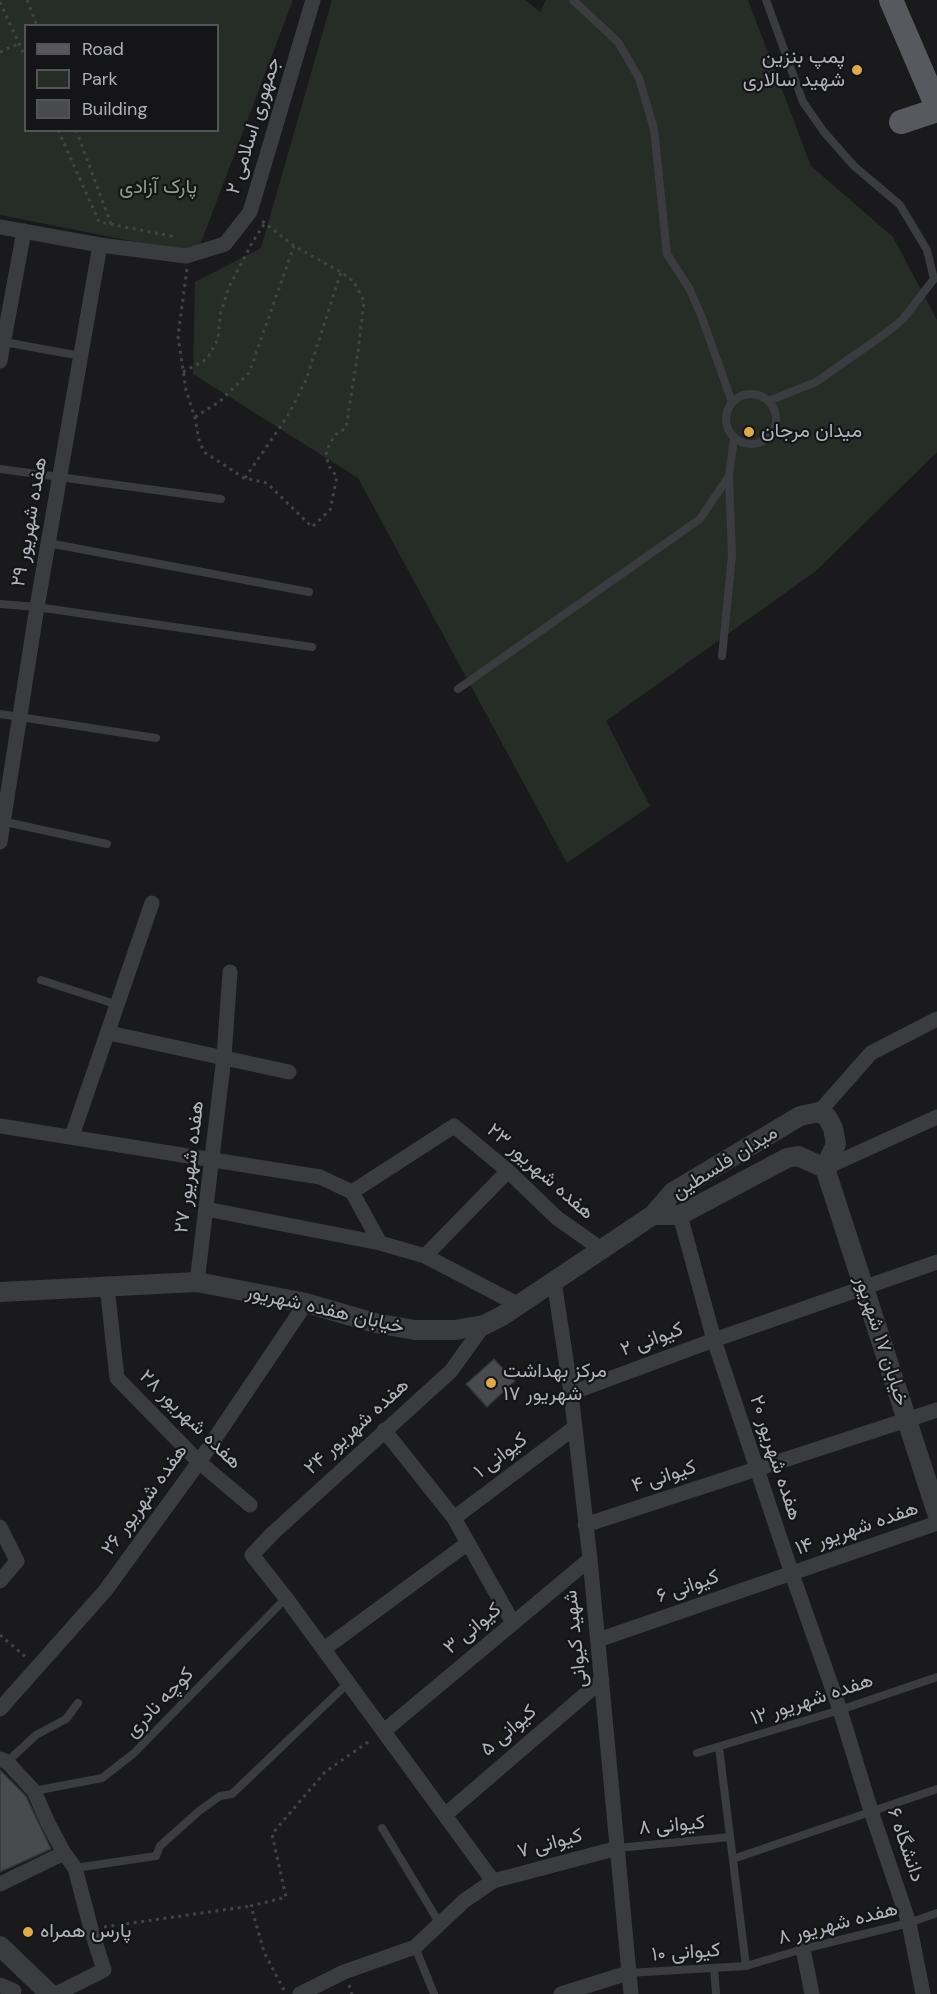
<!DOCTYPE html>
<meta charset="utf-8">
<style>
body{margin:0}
#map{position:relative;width:937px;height:1994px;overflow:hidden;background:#1a1a1c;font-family:"DM Sans",sans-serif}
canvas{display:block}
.legend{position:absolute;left:24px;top:24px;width:195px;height:108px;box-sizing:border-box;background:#151517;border:2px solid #525458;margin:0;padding:8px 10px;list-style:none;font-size:18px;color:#aeb2ba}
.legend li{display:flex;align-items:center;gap:12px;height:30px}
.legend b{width:30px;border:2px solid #525458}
</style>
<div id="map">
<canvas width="937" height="1994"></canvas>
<ul class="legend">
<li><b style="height:8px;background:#57595f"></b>Road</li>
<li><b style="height:16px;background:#262d27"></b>Park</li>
<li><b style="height:16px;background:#494a4e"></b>Building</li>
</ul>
</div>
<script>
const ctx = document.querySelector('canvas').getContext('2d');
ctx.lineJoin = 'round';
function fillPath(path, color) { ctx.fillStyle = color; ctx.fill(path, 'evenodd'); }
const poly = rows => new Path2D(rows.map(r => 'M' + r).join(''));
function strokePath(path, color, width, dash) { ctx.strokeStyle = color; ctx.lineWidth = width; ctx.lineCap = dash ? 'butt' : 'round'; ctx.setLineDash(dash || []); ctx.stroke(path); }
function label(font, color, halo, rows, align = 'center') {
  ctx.font = font + ' "DM Sans",Vazirmatn,sans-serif'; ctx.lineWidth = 4.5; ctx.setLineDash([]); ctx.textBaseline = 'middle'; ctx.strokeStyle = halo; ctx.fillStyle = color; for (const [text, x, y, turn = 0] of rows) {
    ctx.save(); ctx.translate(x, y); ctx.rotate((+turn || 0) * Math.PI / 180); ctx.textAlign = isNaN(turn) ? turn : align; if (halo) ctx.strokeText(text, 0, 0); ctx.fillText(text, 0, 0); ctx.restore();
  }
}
const green = poly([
 [0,0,293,0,200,245,187,252,0,215],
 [26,26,218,26,218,130,26,130],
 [332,0,525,0,540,12,546,0,748,0,811,166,893,237,937,320,937,452,816,571,606,721,650,806,567,863,358,478,193,374,195,282,261,248]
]);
const building = poly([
 [494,1359,515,1381,487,1407,466,1384,494,1359],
 [0,1770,26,1796,51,1849,0,1872,0,1770]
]);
const path = poly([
 [27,0,37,26],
 [0,2,26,59],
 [0,52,18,44],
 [58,130,99,222,171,236,174,240],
 [76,130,111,224],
 [187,269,178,336,186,390,195,418,199,440,204,452,244,478,267,483,312,527,330,510,337,477,328,465,326,451,335,435,346,428,358,352,364,301,354,282,341,272,294,246,261,220],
 [183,372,207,359,218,339,220,315,229,287,253,241,265,223],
 [195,417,219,402,249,373,294,246],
 [245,478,287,417,306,380,341,272],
 [0,1635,27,1658],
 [104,1927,251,1906],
 [349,1985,352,1994],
 [284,1990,264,1952,251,1906,286,1897,272,1834,325,1772,371,1740]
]);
const service = poly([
 [573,0,618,42,639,78,654,129,667,254,689,288,701,315,732,402],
 [766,0,803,102,824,132,854,166,900,205,927,250,934,279,903,319,886,333,816,382,768,401],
 [4,342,81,356],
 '726 419a25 25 0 1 1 50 0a25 25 0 1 1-50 0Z',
 [0,469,221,499],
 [48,543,309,592],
 [0,604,37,607,312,647],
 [722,656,732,556,729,476,734,438],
 [458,689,700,519,729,476],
 [0,714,156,738],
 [1,821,107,844],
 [41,980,118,1005],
 [719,1747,746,1966],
 [697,1753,840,1710,937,1677],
 [7,1762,36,1735,66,1719,78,1703],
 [34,1791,102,1778,133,1754,286,1598],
 [382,1828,440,1924],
 [618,1848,730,1837],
 [733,1859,937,1789],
 [75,1868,156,1856,160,1846,199,1811,220,1796,232,1794,348,1683],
 [415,1947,434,1994],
 [714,1968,716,1994],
 [628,1973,746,1966,803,1949,909,1923,937,1913]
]);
const minor = poly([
 [0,227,100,245,186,256,225,244,250,212,313,0],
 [0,361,24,231],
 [0,842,37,607,100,245],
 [109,1033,289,1072],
 [819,1112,871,1053,937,1019],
 [0,1126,320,1177,352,1192,380,1243],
 [72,1136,152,903],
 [825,1168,937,1117],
 [352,1192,454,1126,508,1171,557,1218,601,1249],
 [206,1209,380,1243,425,1256,519,1305],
 [680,1215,714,1340,792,1574,840,1710,871,1811,909,1923,923,1994],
 [425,1256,508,1171],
 [554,1281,571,1393,590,1559,631,1994],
 [197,1282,224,1057,230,972],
 [107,1286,117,1378,199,1462,250,1505],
 [484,1325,451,1371,273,1533,252,1555,286,1598,493,1881],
 [571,1393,714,1340,937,1262],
 [384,1430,454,1518,513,1623],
 [454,1518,574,1428],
 [585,1525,937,1410],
 [0,1527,17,1561,0,1581],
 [598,1640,937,1523],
 [324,1649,468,1543],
 [0,1709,105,1591,199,1462,306,1303],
 [384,1731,590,1559],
 [0,1759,7,1762,34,1791,48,1823,64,1853,75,1868,91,1929,104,1970,56,1994],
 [445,1815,602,1680],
 [0,1884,64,1853],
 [803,1949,812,1994],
 [0,1985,14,1991],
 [300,1994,344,1972,415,1947,464,1901,493,1881,618,1848],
 [561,1994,628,1973]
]);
const tertiary = poly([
 [819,1112,827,1117,833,1128,836,1144,825,1168,798,1156,787,1158,680,1215,653,1215,673,1192,800,1116,819,1112],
 [825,1168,937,1513],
 [0,1292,197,1282,306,1303,375,1323,415,1330,455,1330,484,1325,502,1316,653,1215],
 [0,1946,50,1994]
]);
const primary = poly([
 [891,0,937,107],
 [901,122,937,110]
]);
const markers = [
 [857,70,6,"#dfaa4e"],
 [749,432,6,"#dfaa4e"],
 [491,1383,6,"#dfaa4e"],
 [28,1932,6,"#dfaa4e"]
];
const poiNames = [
 ["پمپ بنزین",845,58,"right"],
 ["شهید سالاری",845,81,"right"],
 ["میدان مرجان",761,432],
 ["مرکز بهداشت",503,1372],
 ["۱۷ شهریور",503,1395],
 ["پارس همراه",40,1932]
];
const streetNames = [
 ["جمهوری اسلامی ۲",254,126,-73],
 ["هفده شهریور ۲۹",30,522,-80],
 ["میدان فلسطین",725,1163,-32],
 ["هفده شهریور ۲۷",190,1167,-83],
 ["هفده شهریور ۲۳",540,1172,41],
 ["خیابان هفده شهریور",325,1310,13],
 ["کیوانی ۲",652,1340,-20],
 ["خیابان ۱۷ شهریور",881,1341,72],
 ["هفده شهریور ۲۸",190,1420,44],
 ["هفده شهریور ۲۴",357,1427,-42],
 ["کیوانی ۱",501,1456,-37],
 ["هفده شهریور ۲۰",775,1458,72],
 ["کیوانی ۴",664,1477,-18],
 ["هفده شهریور ۲۶",145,1500,-54],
 ["هفده شهریور ۱۴",857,1529,-19],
 ["کیوانی ۶",688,1587,-19],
 ["کیوانی ۳",473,1629,-40],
 ["شهید کیوانی",576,1639,-96],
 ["هفده شهریور ۱۲",812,1700,-18],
 ["کوچه نادری",160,1703,-46],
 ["کیوانی ۵",509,1731,-41],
 ["کیوانی ۸",672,1826,-5],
 ["کیوانی ۷",550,1844,-15],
 ["دانشگاه ۶",905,1845,71],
 ["هفده شهریور ۸",838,1924,-14],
 ["کیوانی ۱۰",686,1953,-4]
];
const parkNames = [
 ["پارک آزادی",158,188]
];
fillPath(green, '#262d27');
fillPath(building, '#494a4e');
strokePath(building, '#343437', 1.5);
strokePath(path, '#414347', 3, [3, 4.5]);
strokePath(service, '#3b3c40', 8);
strokePath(minor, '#3b3c40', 15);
strokePath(tertiary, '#3b3c40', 20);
strokePath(primary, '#57595f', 24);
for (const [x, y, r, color] of markers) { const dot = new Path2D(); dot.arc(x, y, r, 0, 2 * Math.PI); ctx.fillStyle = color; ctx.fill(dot); strokePath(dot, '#151517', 2); }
label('20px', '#aeb2ba', '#151517', poiNames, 'left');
label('20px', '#aeb2ba', '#151517', streetNames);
label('20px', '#87a288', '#151517', parkNames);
</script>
